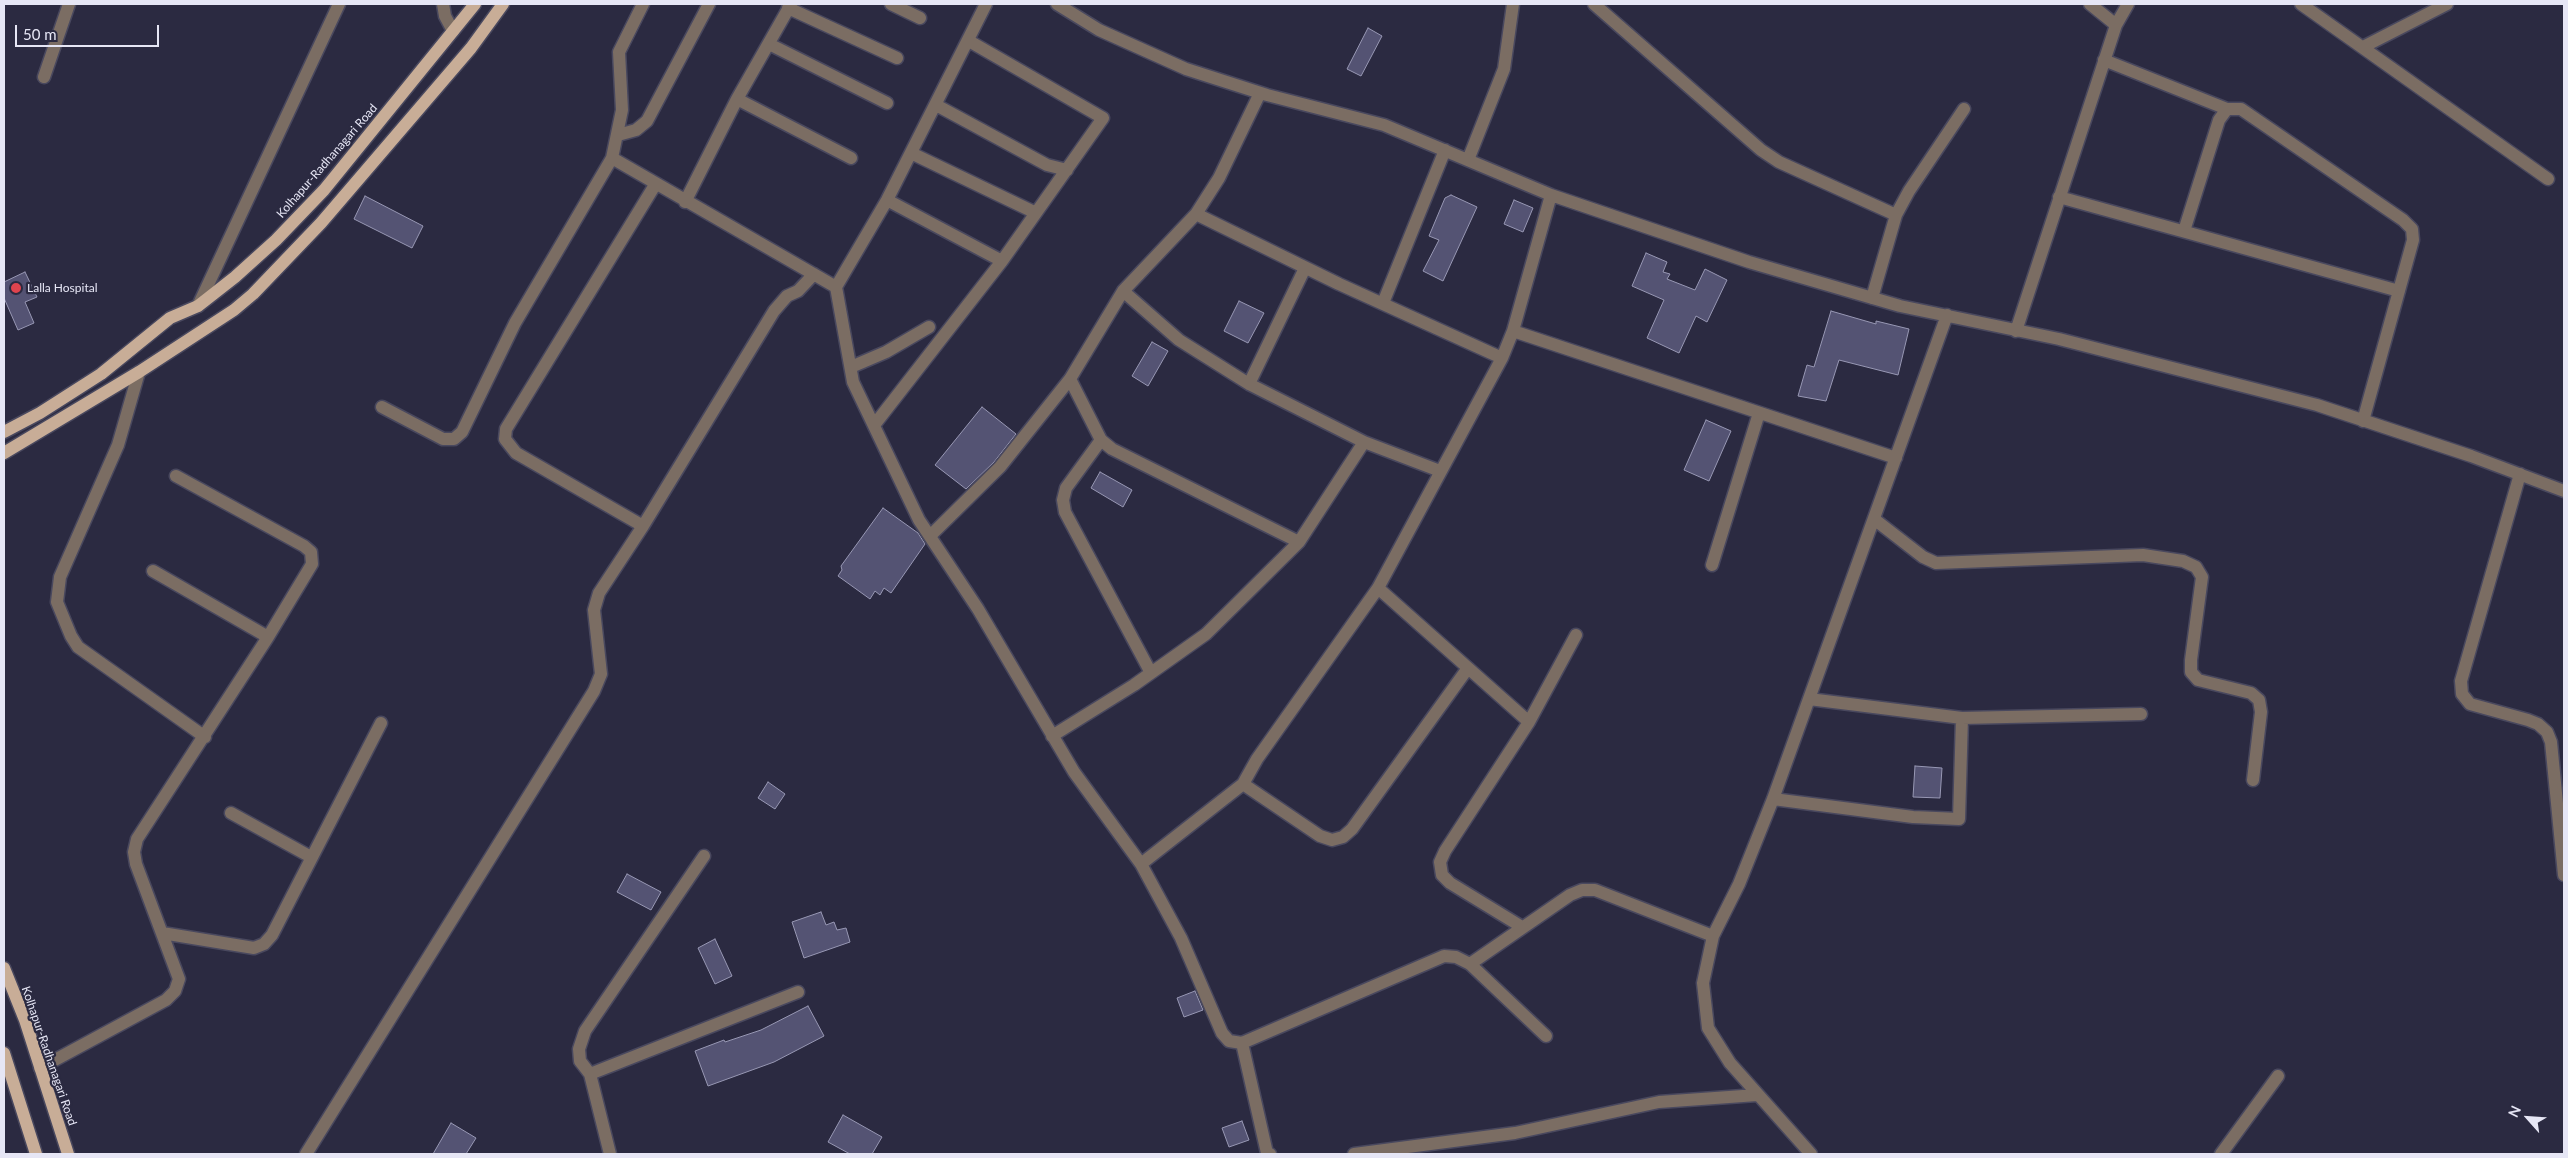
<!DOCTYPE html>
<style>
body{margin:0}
#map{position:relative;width:2568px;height:1158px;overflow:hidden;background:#2b2a41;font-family:Lato,sans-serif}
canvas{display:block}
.frame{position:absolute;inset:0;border:5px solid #e6e6f5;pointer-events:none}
.north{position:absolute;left:2503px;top:1093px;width:50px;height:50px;-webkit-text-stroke:4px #2b2a41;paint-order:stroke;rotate:296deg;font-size:14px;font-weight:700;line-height:20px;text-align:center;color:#e6e6f5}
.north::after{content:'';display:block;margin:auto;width:18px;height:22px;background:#e6e6f5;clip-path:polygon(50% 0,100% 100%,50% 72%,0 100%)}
.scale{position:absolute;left:15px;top:25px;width:144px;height:22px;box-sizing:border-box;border:2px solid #e6e6f5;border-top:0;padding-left:6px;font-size:15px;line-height:18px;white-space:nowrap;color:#e6e6f5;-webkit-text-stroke:4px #2b2a41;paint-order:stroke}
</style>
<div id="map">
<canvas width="2568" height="1158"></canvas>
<div class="frame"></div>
<div class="north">N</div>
<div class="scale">50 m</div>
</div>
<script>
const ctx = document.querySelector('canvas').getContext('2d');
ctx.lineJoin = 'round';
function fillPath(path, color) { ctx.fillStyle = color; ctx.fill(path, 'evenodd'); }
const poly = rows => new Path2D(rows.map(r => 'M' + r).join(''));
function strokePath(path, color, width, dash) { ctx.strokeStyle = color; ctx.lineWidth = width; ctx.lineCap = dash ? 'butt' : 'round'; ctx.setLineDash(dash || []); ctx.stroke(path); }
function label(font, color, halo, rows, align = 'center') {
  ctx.font = font + ' Lato,sans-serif'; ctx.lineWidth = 4.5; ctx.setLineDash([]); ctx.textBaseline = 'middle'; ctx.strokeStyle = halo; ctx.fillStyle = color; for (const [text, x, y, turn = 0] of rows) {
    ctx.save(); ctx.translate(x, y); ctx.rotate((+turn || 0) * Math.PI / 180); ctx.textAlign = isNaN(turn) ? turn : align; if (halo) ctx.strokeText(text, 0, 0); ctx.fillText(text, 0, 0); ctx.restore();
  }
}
const building = poly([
 [1368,28,1382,36,1361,76,1347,69,1368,28],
 [1451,195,1477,207,1443,281,1423,271,1439,240,1429,236,1445,198,1451,195],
 [365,196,423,226,412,248,354,219,365,196],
 [1514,200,1533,208,1523,232,1504,224,1514,200],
 [1646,253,1667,262,1663,272,1670,274,1667,279,1695,290,1705,269,1727,280,1707,322,1696,316,1679,353,1647,338,1664,300,1632,286,1646,253],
 [25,272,37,297,25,302,34,323,18,330,4,298,4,282,25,272],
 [1239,301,1264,313,1248,343,1224,331,1239,301],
 [1831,311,1876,324,1876,321,1909,329,1898,375,1839,360,1826,401,1798,396,1807,365,1814,367,1831,311],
 [1152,342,1168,351,1148,386,1132,376,1152,342],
 [982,407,1016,434,994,462,966,489,935,465,982,407],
 [1706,420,1731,431,1709,481,1684,470,1706,420],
 [1100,472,1132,490,1123,507,1091,488,1100,472],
 [883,508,918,533,925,544,891,593,884,588,880,595,875,591,870,599,838,576,842,570,841,566,883,508],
 [1915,766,1942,768,1940,798,1913,797,1915,766],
 [768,782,785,794,775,809,758,798,768,782],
 [627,874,661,892,651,910,617,892,627,874],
 [821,912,826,925,834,922,837,930,846,928,850,942,804,958,792,922,821,912],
 [715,939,732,976,715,984,698,948,715,939],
 [1195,991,1203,1010,1184,1017,1177,998,1195,991],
 [808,1006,824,1036,774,1062,708,1086,695,1051,724,1040,725,1042,761,1030,808,1006],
 [843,1115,882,1137,872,1154,850,1154,828,1142,843,1115],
 [1242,1121,1249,1140,1229,1147,1222,1128,1242,1121],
 [451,1123,476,1138,466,1154,433,1154,451,1123]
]);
const minor = poly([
 [443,4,445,16,453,31],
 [891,4,920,18],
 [986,4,887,200,836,287,853,382,919,520,978,609,1074,772,1141,864,1181,938,1222,1033,1229,1041,1242,1043,1444,956,1456,957,1470,964,1546,1036],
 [1057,4,1099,30,1186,69,1267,95,1384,125,1551,195,1749,262,1900,306,2059,339,2317,405,2471,456,2564,491],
 [1594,4,1761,150,1779,162,1896,215],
 [2090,4,2116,25],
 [2301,4,2548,179],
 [788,8,897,58],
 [769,44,887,103],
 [2363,47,2447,4],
 [2104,60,2227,109],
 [44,77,69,4],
 [737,99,851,158],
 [936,105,1047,165,1067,170],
 [618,135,636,130,647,121,709,4],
 [911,153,1036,213],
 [612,158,622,110,619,52,643,4],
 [1468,160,1504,69,1513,4],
 [2059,197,2399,291],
 [887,200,1002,261],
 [685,202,737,99,791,4],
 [1196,214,1339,284,1502,358],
 [2184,231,2219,120,2227,109,2241,109,2403,220,2412,229,2413,240,2363,421],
 [1123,291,1179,340,1249,384,1364,442],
 [1872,298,1896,215,1909,191,1964,109],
 [1383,303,1445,150],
 [198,306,339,4],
 [1513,331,1896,458],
 [2016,331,2116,25,2128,4],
 [851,367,886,352,929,327],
 [139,372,118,445,60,577,57,602,71,636,78,647,205,737],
 [1070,379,1101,440,1112,449,1299,542],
 [1249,384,1305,268],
 [382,407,443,439,454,439,462,432,515,323,612,158,836,287],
 [875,424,1002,261,1103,118,969,41],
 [1101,440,1066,488,1063,500,1065,512,1151,673],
 [2520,474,2461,681,2462,694,2470,704,2528,720,2538,724,2547,732,2551,742,2564,875],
 [1874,519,1923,557,1936,563,2143,555,2183,561,2196,567,2202,577,2191,660,2191,672,2198,680,2251,693,2259,700,2261,712,2253,780],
 [643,526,516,453,505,439,506,429,655,185],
 [930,536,1000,467,1070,379,1123,291,1196,214,1219,178,1260,93],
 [1712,565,1759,413],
 [153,571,268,637],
 [1378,588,1529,722],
 [1809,699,1962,718,2141,714],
 [1052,736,1134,685,1206,634,1299,542,1364,442,1440,471],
 [1243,784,1320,836,1332,840,1343,837,1352,829,1468,668],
 [1773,799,1913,817,1959,819,1962,718],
 [231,813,311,857],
 [704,856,585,1031,579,1049,580,1061,590,1074,798,992],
 [1141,864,1243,784,1257,759,1378,588,1502,358,1513,331,1551,195],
 [1522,927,1450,883,1442,875,1440,862,1445,851,1529,722,1576,635],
 [162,933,254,948,264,944,272,935,381,723],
 [1470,964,1570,895,1582,890,1595,890,1713,936],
 [1242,1043,1267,1153,1270,1154],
 [40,1068,166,1000,175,991,179,979,136,864,134,852,137,839,268,637,312,564,311,552,304,546,176,476],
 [590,1074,610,1154],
 [306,1154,594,691,601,674,594,610,599,593,643,526,774,311,787,296,798,291,814,274],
 [1354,1154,1515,1133,1659,1102,1757,1095],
 [1811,1154,1730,1063,1708,1028,1703,983,1713,936,1739,884,1773,799,1947,315],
 [2221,1154,2278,1076]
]);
const major = poly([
 [4,432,40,413,101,374,170,318,198,306,235,277,276,240,324,190,475,4],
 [4,453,139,372,234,310,253,294,321,223,471,48,503,4],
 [4,968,25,1020,68,1154],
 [4,1053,36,1154]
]);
const markers = [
 [16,288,6,"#e0444e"]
];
const streetNames = [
 ["Kolhapur-Radhanagari Road",327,161,-49],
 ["Kolhapur-Radhanagari Road",49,1056,71]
];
const poiNames = [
 ["Lalla Hospital",27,288]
];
fillPath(building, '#545373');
strokePath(building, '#9898b4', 1);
strokePath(minor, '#49485e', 15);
strokePath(major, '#49485e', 15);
strokePath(minor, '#7b6d63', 12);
strokePath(major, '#c8ad97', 12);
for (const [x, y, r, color] of markers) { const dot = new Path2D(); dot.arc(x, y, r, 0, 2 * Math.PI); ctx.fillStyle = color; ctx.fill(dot); strokePath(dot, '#2b2a41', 2); }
label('12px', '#e6e6f5', '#2b2a41', streetNames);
label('12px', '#e6e6f5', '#2b2a41', poiNames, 'left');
</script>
